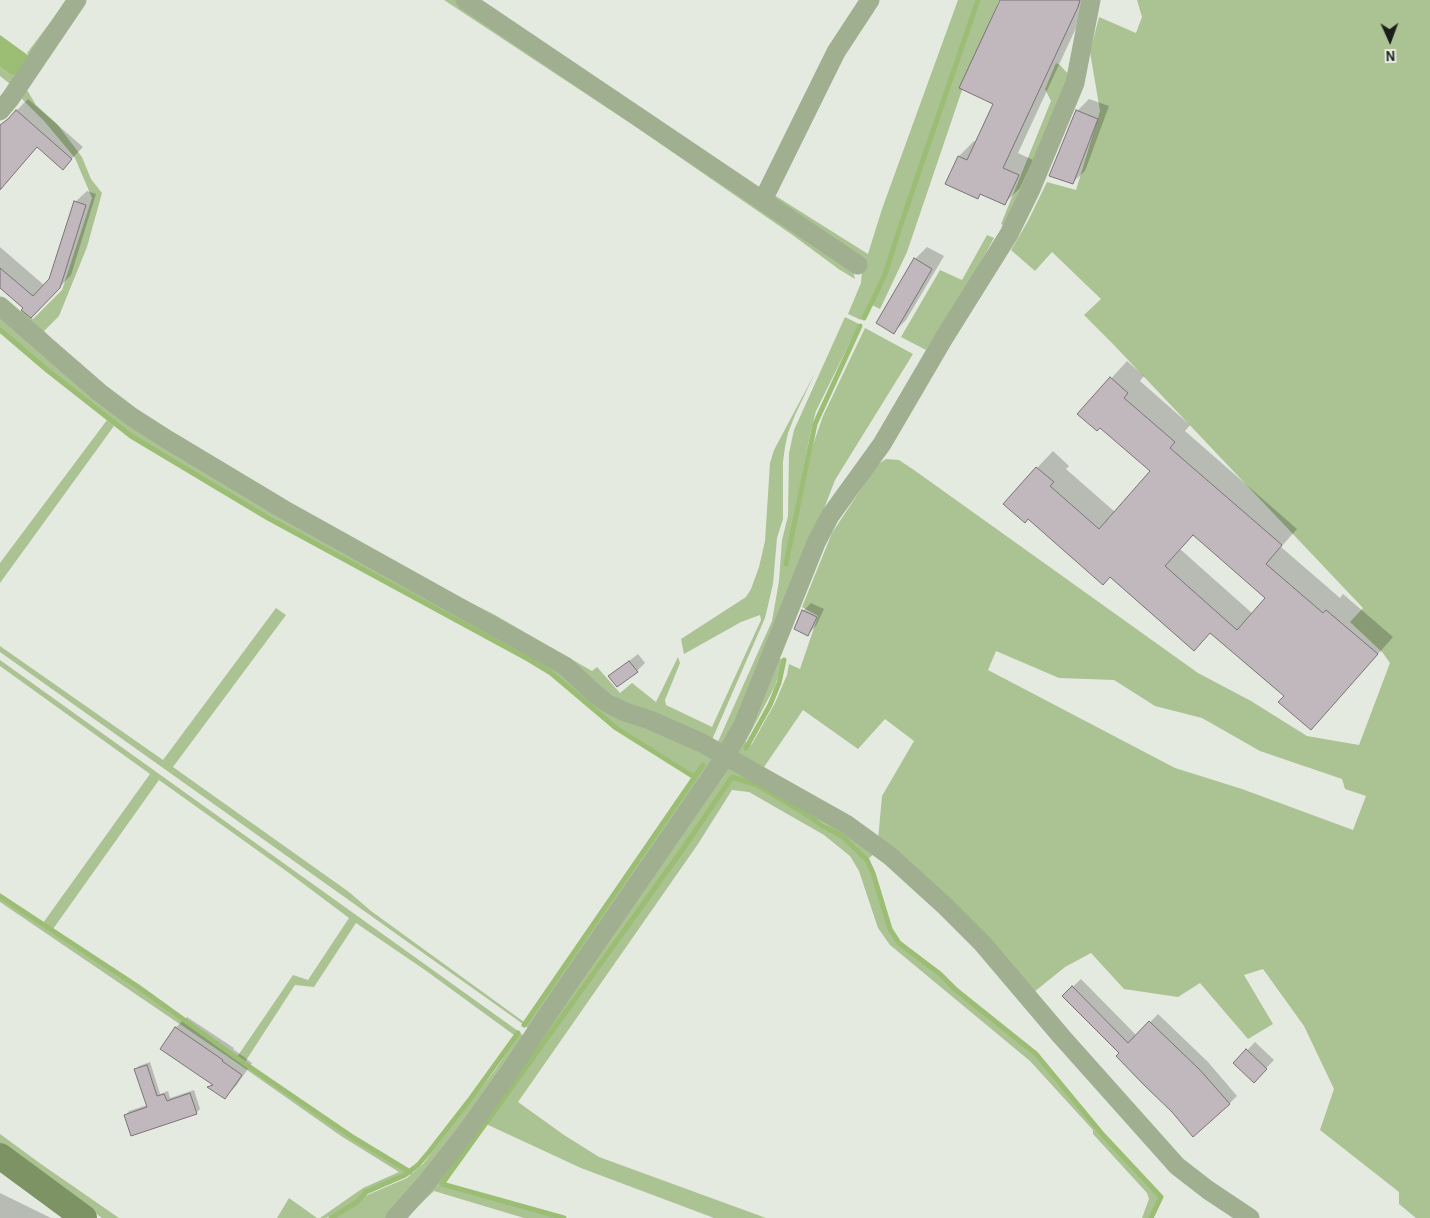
<!DOCTYPE html>
<style>
body{margin:0}
#map{position:relative;width:1430px;height:1218px;overflow:hidden;background:#e5eae1;font-family:"Alegreya Sans",sans-serif}
canvas{display:block}
.north{position:absolute;left:1365px;top:15px;width:50px;height:50px;-webkit-text-stroke:4px #e5eae1;paint-order:stroke;rotate:178deg;font-size:14px;font-weight:700;line-height:20px;text-align:center;color:#1c1e1b}
.north::after{content:'';display:block;margin:auto;width:18px;height:22px;background:#1c1e1b;clip-path:polygon(50% 0,100% 100%,50% 72%,0 100%)}
</style>
<div id="map">
<canvas width="1430" height="1218"></canvas>
<div class="north">N</div>
</div>
<script>
const ctx = document.querySelector('canvas').getContext('2d');
ctx.lineJoin = 'round';
function fillPath(path, color) { ctx.fillStyle = color; ctx.fill(path, 'evenodd'); }
const poly = rows => new Path2D(rows.map(r => 'M' + r).join(''));
function strokePath(path, color, width, dash) { ctx.strokeStyle = color; ctx.lineWidth = width; ctx.lineCap = dash ? 'butt' : 'round'; ctx.setLineDash(dash || []); ctx.stroke(path); }
const green = poly([
 [67,0,14,87,0,76,0,67,11,75,29,56,27,53],
 [444,0,459,0,853,270,855,279,840,270,791,234,633,125],
 [958,0,977,0,896,232,884,275,861,320,848,314,861,283,862,271,771,200,771,193,868,254,882,209],
 [980,0,999,0,961,93,907,252,880,309,872,305,887,276,899,233],
 [1137,0,1430,0,1430,1218,1416,1218,1399,1204,1399,1192,1320,1130,1334,1089,1304,1026,1263,969,1244,975,1273,1024,1248,1039,1200,983,1178,997,1124,989,1091,953,1065,967,1034,992,878,840,882,796,914,741,885,719,858,749,803,710,762,770,732,754,775,656,783,660,775,686,746,741,746,749,752,744,775,703,787,675,789,664,800,669,818,616,802,607,832,533,877,465,886,459,899,460,914,470,1198,673,1251,701,1307,736,1359,745,1390,663,1383,653,1350,622,1363,608,1112,343,1084,315,1101,299,1052,252,1035,271,1011,250,1028,221,1047,182,1076,190,1100,111,1090,52,1099,17,1136,33,1142,17],
 [996,651,1059,678,1114,680,1155,706,1202,718,1260,751,1342,779,1345,789,1366,796,1353,830,1242,789,1175,768,988,670],
 [1056,63,1060,65,1069,75,1007,227,1001,224,1051,101,1045,89],
 [24,85,36,105,57,124,82,157,91,179,102,193,87,247,59,316,44,331,62,350,159,430,18,314,22,310,33,319,62,290,92,198,75,158,44,121,19,96],
 [987,235,994,238,965,291,926,350,901,337,940,270,962,280],
 [0,313,130,417,720,757,529,1029,525,1026,705,763,703,763,694,775,618,727,580,699,554,674,528,657,285,525,135,438,49,370,0,328],
 [845,317,859,324,816,411,811,430,785,563,788,563,813,445,823,416,865,328,913,354,835,480,780,624,725,749,717,744,772,621,779,581,782,540,788,516,789,453,794,430],
 [815,373,795,415,788,433,785,447,783,462,783,519,777,538,773,584,765,618,711,742,643,715,424,579,495,615,592,671,597,667,620,693,632,683,656,702,678,657,680,663,665,700,666,705,712,727,761,620,760,615,741,622,684,654,681,639,746,597,751,589,759,567,765,541,770,463,774,450],
 [107,420,114,426,0,583,0,563],
 [276,608,286,615,173,767,349,892,371,911,524,1022,523,1024,0,652,0,646,163,760],
 [0,660,518,1031,514,1035,425,970,356,923,314,987,295,985,245,1062,237,1057,293,975,308,980,349,918,289,873,159,780,53,929,43,923,150,774,0,666],
 [734,765,875,853,868,859,843,835,802,810,757,784,731,777,684,846,440,1184,560,1218,524,1218,434,1191,408,1216,722,772],
 [733,779,756,786,841,837,866,861,872,873,889,930,898,944,939,975,955,990,1035,1055,1102,1136,1159,1197,1150,1218,1142,1218,1149,1199,1147,1193,1093,1134,1093,1130,1030,1061,890,945,878,928,859,871,850,856,824,835,749,792,732,790,698,844,518,1102,564,1135,599,1157,766,1218,714,1218,581,1168,486,1124,686,847],
 [0,897,136,987,243,1064,353,1138,408,1172,366,1190,361,1194,354,1203,326,1218,320,1218,363,1188,399,1172,341,1136,240,1065,0,902],
 [520,1033,525,1037,477,1110,388,1218,334,1218,357,1204,365,1196,407,1178,423,1164,495,1070],
 [0,1134,41,1164,119,1218,102,1218,0,1145],
 [289,1198,317,1218,277,1218]
]);
const water = poly([
 [0,35,29,56,18,74,11,75,0,67]
]);
const shadow = poly([
 [1001,0,1089,0,1018,153,1033,160,1020,188,1005,203,982,193,977,198,947,183,959,156,974,141,976,142,994,103],
 [28,99,83,147,63,168,38,146,0,188,0,127],
 [1089,99,1109,106,1085,171,1072,183,1077,111],
 [87,191,96,194,71,275,43,305,25,308,0,287,0,247,45,286,50,280,75,202],
 [927,247,944,256,906,320,894,332,915,259],
 [1127,361,1144,376,1140,381,1190,425,1185,431,1297,529,1281,547,1340,598,1343,594,1393,637,1327,712,1311,729,1285,696,1211,632,1110,576,1028,518,1037,468,1053,451,1069,466,1066,469,1115,512,1151,471,1100,426,1079,414],
 [1194,534,1267,598,1253,614,1180,549],
 [811,603,824,609,816,626,808,634,803,611],
 [638,654,645,663,637,671,610,676],
 [1081,979,1137,1036,1158,1014,1208,1062,1237,1096,1229,1104,1121,1053,1063,996],
 [187,1017,234,1048,233,1049,252,1063,236,1086,225,1097,209,1087,213,1083,175,1028],
 [1255,1042,1274,1060,1254,1081,1235,1063],
 [150,1062,160,1094,168,1091,170,1098,194,1090,200,1109,197,1112,132,1135,126,1115,129,1111,147,1105,135,1070,139,1066],
 [0,1193,51,1218,0,1218]
]);
const stream = poly([
 [864,318,885,275,898,233,978,0],
 [0,330,47,370,131,436,268,518,528,659,551,673,616,728,694,777],
 [786,564,815,424,860,326],
 [746,748,770,705,779,683,784,660],
 [0,896,137,986,244,1063,354,1138,410,1172],
 [524,1025,703,765],
 [331,1218,357,1202,366,1192,405,1175,418,1165,429,1152,471,1098,518,1033],
 [564,1218,442,1184,685,846,732,777,757,785,801,811,823,826,842,836,867,860,873,873,890,929,899,943,940,974,956,990,1036,1054,1103,1135,1161,1197,1151,1218]
]);
const building = poly([
 [1000,0,1080,0,1078,7,1003,168,1019,175,1005,205,980,194,978,199,945,184,958,156,967,160,993,104,959,88,1000,0],
 [16,110,72,159,63,170,37,147,0,190,0,125,8,119,16,110],
 [1076,110,1098,119,1073,184,1049,176,1076,110],
 [74,201,86,205,60,288,31,318,21,310,23,308,0,288,0,268,33,296,49,279,74,201],
 [914,258,932,269,894,334,876,323,914,258],
 [1110,377,1128,393,1124,398,1175,442,1170,448,1282,545,1266,564,1323,613,1326,610,1378,654,1311,730,1278,702,1284,696,1210,633,1194,651,1110,577,1103,585,1028,519,1025,523,1003,504,1036,467,1054,482,1050,486,1099,529,1150,471,1100,428,1097,431,1077,414,1110,377],
 [1193,535,1265,598,1237,630,1165,566,1193,535],
 [802,610,817,617,808,636,794,629,802,610],
 [629,661,638,672,617,687,608,676,629,661],
 [1072,986,1128,1043,1149,1021,1200,1070,1230,1104,1193,1137,1172,1112,1144,1085,1116,1056,1119,1053,1062,996,1072,986],
 [175,1027,223,1060,222,1061,242,1075,225,1099,207,1087,213,1085,160,1049,175,1027],
 [1246,1049,1267,1069,1254,1083,1233,1063,1246,1049],
 [147,1065,157,1096,164,1094,167,1101,190,1093,197,1114,131,1136,124,1115,147,1107,134,1069,147,1065]
]);
const street = poly([
 [465,0,858,265],
 [0,111,10,99,77,0],
 [763,200,836,52,870,0],
 [0,306,99,392,132,417,168,440,283,509,565,666,595,694,607,703,625,712,650,720,702,743,846,824,890,856,946,907,982,943,1061,1036,1177,1166,1208,1190,1250,1218],
 [395,1218,427,1182,465,1134,512,1068,556,1002,725,757,743,725,816,543,830,516,882,444,944,338,1009,234,1031,189,1075,83,1091,0]
]);
const secondary = poly([
 [0,1156,84,1218]
]);
fillPath(green, '#abc293');
fillPath(water, '#9bbd74');
fillPath(shadow, '#0003');
strokePath(stream, '#9bbd74', 5);
fillPath(building, '#c0b8bd');
strokePath(building, '#7b7378', 1);
strokePath(street, '#a0af90', 19);
strokePath(secondary, '#7d9364', 26);
</script>
